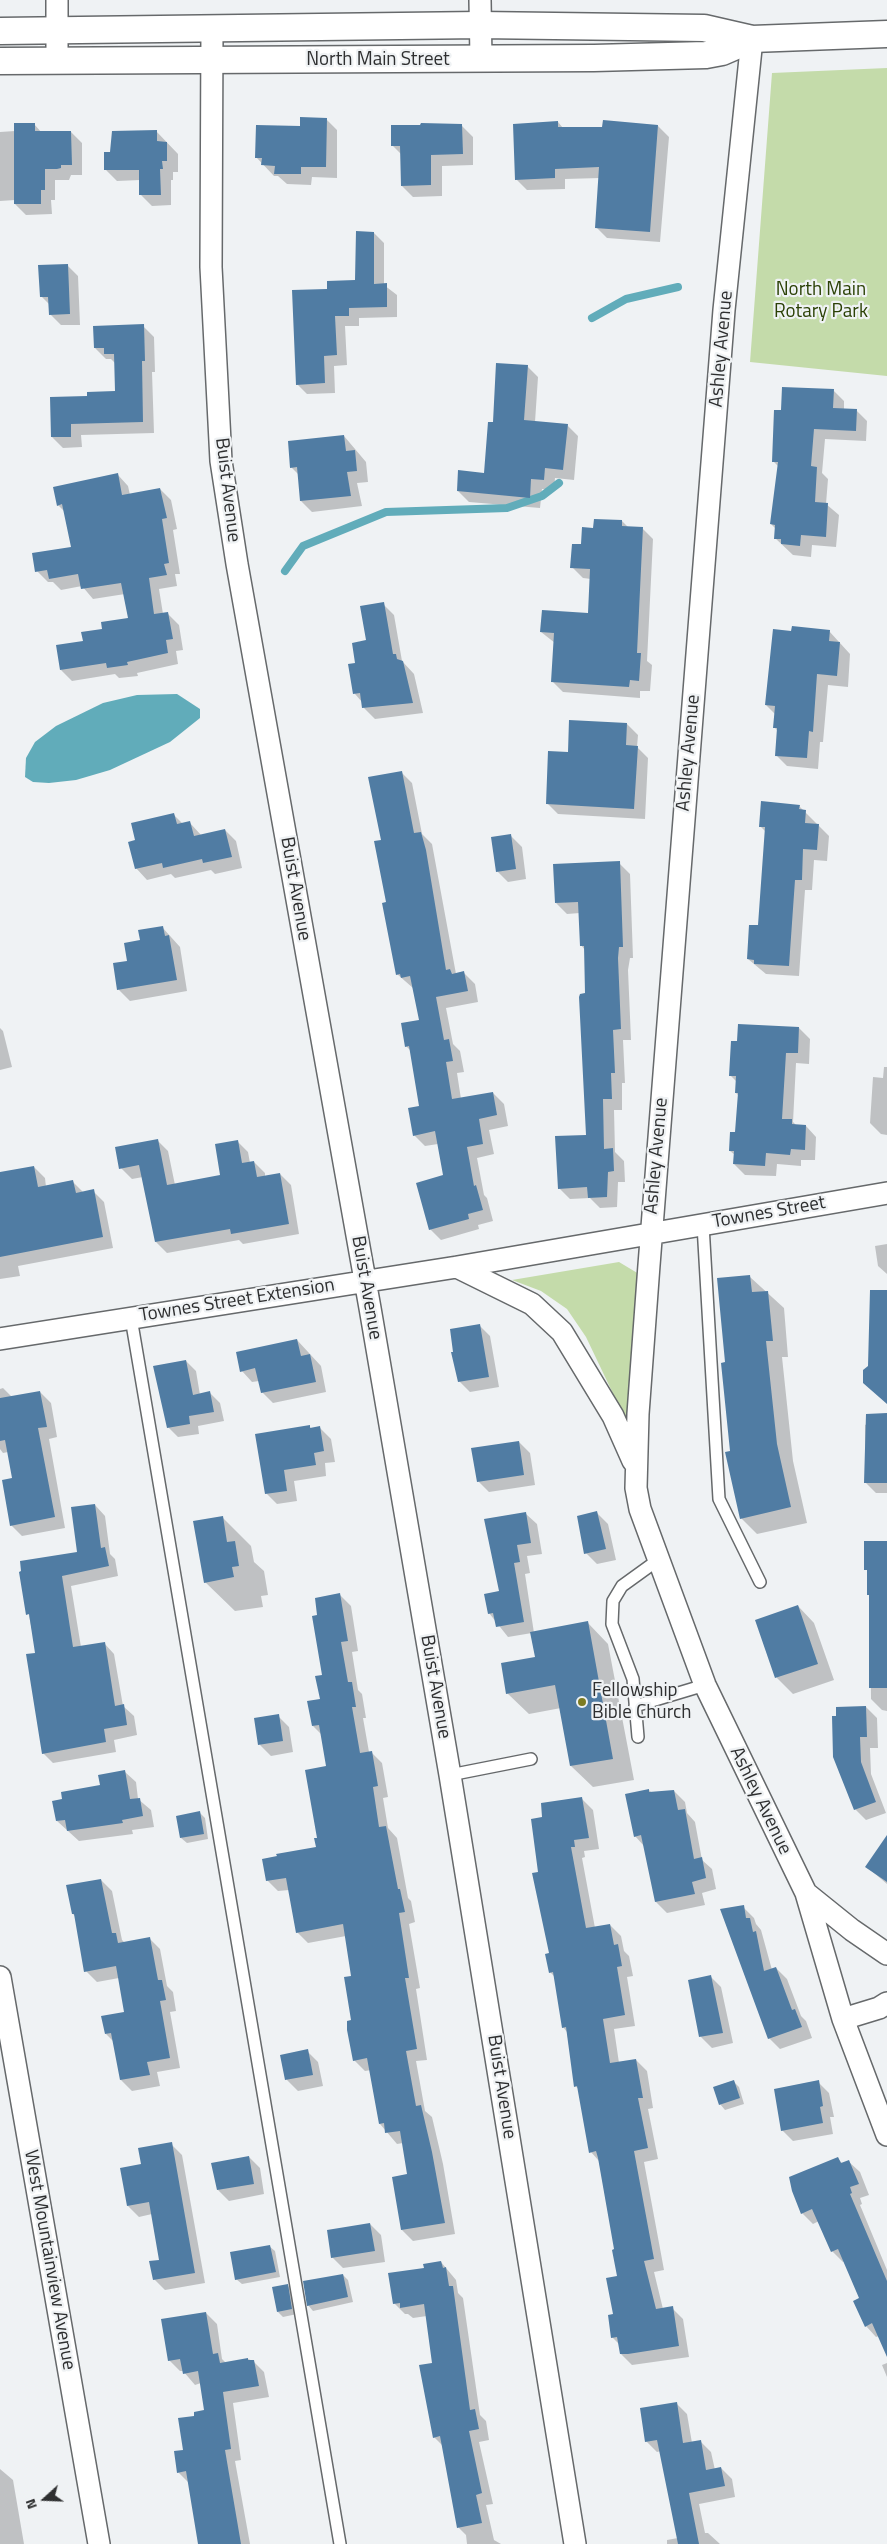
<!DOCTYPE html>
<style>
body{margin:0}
#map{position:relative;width:887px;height:2544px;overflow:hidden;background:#eff2f4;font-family:"Titillium Web",sans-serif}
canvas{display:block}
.north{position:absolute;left:20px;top:2474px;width:50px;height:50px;-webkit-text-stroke:4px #eff2f4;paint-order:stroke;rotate:250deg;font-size:14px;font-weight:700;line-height:20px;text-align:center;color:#2e2f30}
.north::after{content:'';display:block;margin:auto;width:18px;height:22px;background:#2e2f30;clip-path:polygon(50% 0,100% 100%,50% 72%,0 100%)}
</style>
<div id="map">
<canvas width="887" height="2544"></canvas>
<div class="north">N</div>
</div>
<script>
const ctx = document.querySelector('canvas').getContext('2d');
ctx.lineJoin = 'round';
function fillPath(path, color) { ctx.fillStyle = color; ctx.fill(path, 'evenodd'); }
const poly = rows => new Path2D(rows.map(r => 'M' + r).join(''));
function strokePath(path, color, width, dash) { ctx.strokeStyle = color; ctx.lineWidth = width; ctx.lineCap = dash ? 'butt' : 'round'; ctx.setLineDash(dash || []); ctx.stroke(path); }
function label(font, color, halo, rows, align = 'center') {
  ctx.font = font + ' "Titillium Web",sans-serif'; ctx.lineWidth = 4.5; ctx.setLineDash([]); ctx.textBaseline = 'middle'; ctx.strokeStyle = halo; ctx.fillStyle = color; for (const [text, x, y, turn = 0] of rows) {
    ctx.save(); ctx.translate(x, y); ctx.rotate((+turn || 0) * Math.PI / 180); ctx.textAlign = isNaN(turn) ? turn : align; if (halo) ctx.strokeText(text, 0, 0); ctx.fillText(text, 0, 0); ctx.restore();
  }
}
const green = poly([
 [887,68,887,376,750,362,772,73],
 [619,1262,639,1274,628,1425,586,1337,567,1309,541,1291,512,1280]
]);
const water = poly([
 [177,694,200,709,200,718,170,742,110,770,76,780,49,783,33,782,25,777,26,758,35,742,56,726,103,703,137,695]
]);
const shadow = poly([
 [326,119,337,130,337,178,312,177,311,185,287,184,278,176,274,176,256,157,301,127],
 [558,122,563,128,658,126,669,137,660,242,607,238,596,227,600,178,565,179,565,189,527,190,516,179],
 [34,124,42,133,71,132,82,143,82,175,71,175,69,180,55,180,55,200,51,200,52,214,26,215,15,204,15,200,0,201,0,132,15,131],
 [462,126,473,137,473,165,442,166,442,196,413,197,402,186,401,154,392,145],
 [156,131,178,154,178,172,173,172,173,180,171,180,171,205,152,206,141,195,140,180,117,181,106,170,111,153],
 [374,233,384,243,384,285,397,295,397,317,359,318,359,326,345,326,347,365,334,366,335,393,307,394,297,384,328,290,356,281],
 [67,265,78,276,80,325,61,325,50,314,50,305,41,296],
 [143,326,154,337,155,372,152,372,154,433,81,435,82,447,63,448,52,437,88,397,116,392,116,364,111,359,106,359,95,348],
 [527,366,538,377,535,422,567,425,578,436,574,480,555,478,554,490,542,489,540,508,469,502,458,491,485,474,494,424],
 [833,390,844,401,844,409,856,410,867,421,866,441,825,439,822,473,828,479,826,504,839,515,836,547,812,545,811,557,793,555,775,538,776,529,771,524,779,467,773,461,782,412],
 [344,436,366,462,368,482,357,483,362,506,312,512,301,501,299,475,291,467],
 [118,475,128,486,130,495,160,489,171,500,177,529,173,530,180,574,175,574,177,586,159,589,163,614,168,614,179,625,183,650,176,651,178,664,137,673,138,676,119,678,115,674,72,681,61,670,84,642,103,630,130,619,125,594,93,599,82,586,61,590,53,582,48,582,37,571,72,548,65,512,58,505],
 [622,521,628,527,642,528,653,539,647,661,652,665,650,691,640,691,640,698,563,692,552,681,555,643,541,632,589,615,591,579,583,578,572,567,582,545,594,530],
 [383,604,394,615,402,661,414,674,423,713,375,719,364,708,362,702,355,694,357,664],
 [829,631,850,654,848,687,828,685,823,742,820,742,818,769,787,766,776,755,778,731,775,728,775,714,766,705,792,632],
 [627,724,638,735,637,747,648,758,645,819,558,814,547,803,569,754],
 [401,772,412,783,422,834,432,844,456,974,464,973,475,984,478,1002,446,1008,453,1044,460,1051,464,1072,457,1073,461,1099,493,1093,504,1104,508,1126,489,1130,494,1154,477,1158,484,1195,487,1198,493,1221,478,1225,479,1229,441,1240,430,1229,444,1176,438,1144,425,1146,414,1135,420,1107,411,1051,406,1046,421,1021,413,988,397,974,387,903,382,841],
 [799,806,829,836,827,861,814,860,812,890,805,890,799,976,766,974,748,959,759,927,766,832,760,826],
 [174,815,183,824,190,823,201,835,225,830,236,841,242,868,215,874,211,870,175,878,171,874,147,880,136,868],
 [511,836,522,847,526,879,508,882,497,871],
 [619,863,630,874,633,958,630,958,628,970,631,1040,623,1040,625,1083,622,1083,622,1110,614,1110,615,1152,624,1161,625,1182,618,1182,617,1207,600,1208,590,1198,570,1199,559,1188,587,1136,587,995,585,950,581,945,580,913,567,914,556,903],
 [162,927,180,947,187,991,130,1001,119,990,114,964,128,962,141,941],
 [0,1028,3,1031,12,1067,0,1070],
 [799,1028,810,1039,809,1064,796,1063,793,1122,796,1125,806,1126,816,1137,815,1160,801,1160,801,1166,777,1164,776,1176,745,1175,734,1164,735,1155,730,1151,737,1133,739,1096,736,1093,737,1082,730,1075],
 [884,1067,887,1067,887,1135,881,1134,870,1123,873,1077,883,1078],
 [157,1140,168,1151,175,1185,222,1176,237,1141,248,1152,250,1163,254,1162,265,1173,265,1177,280,1174,291,1185,299,1234,243,1244,239,1240,167,1253,156,1242,143,1177,132,1179,121,1168],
 [34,1167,45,1178,46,1187,73,1182,84,1193,93,1191,104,1202,113,1248,18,1266,20,1276,0,1279,0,1173],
 [887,1244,887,1274,878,1266,875,1246],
 [750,1277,784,1308,788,1357,782,1357,793,1461,807,1523,757,1534,741,1518,731,1452,726,1363],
 [479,1325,490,1336,499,1387,470,1392,459,1381],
 [297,1340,321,1366,326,1392,273,1403,262,1392,259,1381,252,1382,242,1371],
 [186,1361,196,1371,200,1395,210,1393,220,1403,224,1421,198,1426,199,1434,178,1437,168,1427],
 [3,1388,12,1397,40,1392,51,1403,57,1437,49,1439,65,1528,22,1536,11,1525,13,1479,8,1452,3,1453,0,1449,0,1389],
 [887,1414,887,1493,876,1493,865,1482,865,1425],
 [309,1426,312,1429,320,1428,331,1439,335,1462,325,1463,326,1476,294,1481,297,1501,277,1504,266,1493],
 [519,1442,530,1453,535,1485,489,1492,478,1481],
 [95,1505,105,1516,110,1554,115,1559,118,1576,71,1586,81,1647,104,1643,114,1654,123,1706,134,1716,137,1735,114,1740,116,1752,53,1763,43,1753,37,1654,20,1573,79,1553],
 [597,1513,608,1524,616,1560,597,1564,586,1553],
 [526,1514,537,1524,542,1554,527,1556,530,1573,525,1574,534,1633,587,1622,608,1644,634,1780,593,1787,571,1766,561,1708,529,1714,507,1693,536,1658,532,1633,508,1637,489,1613,501,1592],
 [222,1517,251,1546,254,1562,264,1571,268,1595,261,1596,263,1607,235,1611,205,1582],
 [865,1542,887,1542,887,1711,882,1710,871,1699,870,1597],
 [340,1595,351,1606,358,1651,352,1652,358,1690,362,1694,366,1718,363,1718,369,1752,371,1752,382,1763,388,1797,383,1798,388,1828,397,1838,408,1898,411,1901,415,1922,409,1924,420,1988,416,1989,427,2060,416,2061,425,2111,432,2117,443,2164,455,2234,413,2241,402,2230,409,2175,403,2143,397,2144,380,2124,371,2070,365,2071,354,2060,353,1977,346,1936,308,1943,297,1932,289,1890,278,1891,267,1880,317,1848,328,1767,322,1735,313,1726,321,1700,324,1676,319,1616],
 [798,1606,814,1623,834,1680,793,1694,777,1678,757,1621],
 [866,1707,877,1718,878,1748,870,1748,871,1774,886,1813,866,1820,855,1809,838,1717],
 [278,1716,289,1727,293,1752,271,1756,260,1745],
 [125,1772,136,1782,138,1799,151,1810,154,1827,132,1830,133,1834,79,1841,57,1821,101,1786],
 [649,1790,652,1793,674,1791,685,1802,687,1813,695,1822,702,1860,712,1869,716,1889,702,1893,705,1905,667,1913,656,1902,644,1846,635,1836],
 [582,1799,593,1810,599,1849,584,1851,585,1857,582,1858,595,1928,610,1925,621,1936,624,1951,629,1956,633,1976,627,1977,635,2026,614,2029,619,2063,636,2060,647,2071,653,2108,648,2109,658,2159,644,2162,664,2270,654,2272,663,2309,672,2308,683,2319,689,2357,632,2365,621,2354,619,2344,612,2337,618,2278,615,2250,599,2161,591,2152,579,2089,575,2086,567,2032,563,2027,555,1977,550,1972,551,1954,540,1873,544,1818],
 [199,1812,205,1818,208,1839,187,1843,181,1838],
 [887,1837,887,1884,867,1867],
 [101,1880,112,1891,122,1940,125,1943,149,1938,160,1949,167,1986,173,1992,176,2011,170,2012,180,2068,157,2072,160,2086,132,2091,121,2080,114,2042,106,2034,126,2013,119,1978,97,1982,86,1971,76,1917,73,1914],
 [743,1907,754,1918,756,1924,761,1930,772,1970,776,1968,787,1979,801,2016,806,2021,812,2038,780,2049,769,2038],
 [710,1976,721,1987,733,2043,712,2048,701,2037],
 [307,2051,318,2062,323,2086,298,2091,287,2080,282,2056],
 [734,2082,739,2087,744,2104,725,2110,720,2104],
 [818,2082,829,2093,834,2117,830,2117,833,2134,793,2141,782,2130],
 [171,2144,182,2155,205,2283,165,2290,154,2279,160,2261,152,2214,139,2217,128,2206,142,2165],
 [249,2157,260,2168,264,2194,229,2201,218,2190],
 [838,2159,843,2164,849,2162,860,2172,869,2195,860,2198,862,2204,860,2205,887,2270,887,2356,879,2336,876,2337,866,2326,861,2299,845,2261,843,2262,832,2251,819,2221,813,2224,802,2213],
 [370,2224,381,2235,385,2262,343,2268,332,2257],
 [269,2246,275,2251,280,2277,242,2284,236,2279],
 [441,2262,456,2280,458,2293,463,2298,480,2415,486,2421,489,2440,479,2442,493,2504,486,2505,494,2540,501,2544,467,2544,466,2535,459,2528,443,2446,434,2437,434,2364,427,2316,413,2318,408,2314,405,2314,394,2303,425,2269],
 [343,2275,348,2280,353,2302,313,2311,308,2305],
 [288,2286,293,2291,297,2314,283,2317,278,2312],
 [206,2313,217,2324,222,2359,226,2363,248,2359,253,2361,264,2372,269,2397,233,2403,241,2460,235,2461,250,2544,199,2544,189,2483,178,2472,196,2417,206,2411,201,2383,195,2385,183,2371,180,2371,169,2360],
 [887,2363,887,2377,882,2365],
 [676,2403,687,2414,692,2443,700,2441,711,2452,715,2470,721,2468,732,2479,735,2497,699,2504,705,2533,708,2533,720,2544,667,2544,667,2540,678,2538,661,2451,657,2452,646,2441],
 [0,2469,13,2480,24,2544,0,2544]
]);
const stream = poly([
 [592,318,626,299,678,287],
 [285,571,303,546,386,512,507,508,542,496,559,483]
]);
const building = poly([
 [300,117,327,118,326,167,301,167,301,174,274,174,275,166,261,165,262,158,255,158,256,125,300,126],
 [603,120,658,125,650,232,595,228,599,167,555,169,555,178,515,180,513,124,558,121,558,127,602,127],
 [14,123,35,123,35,131,71,131,72,165,61,165,61,168,57,169,45,169,45,190,41,190,41,204,14,204],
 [421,123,462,124,463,154,431,155,431,185,401,186,400,146,391,146,391,125,420,125],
 [157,130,157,141,167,142,167,161,162,161,163,169,160,169,161,195,139,195,139,170,104,170,104,152,110,152,112,131],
 [356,231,374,232,374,284,387,283,387,307,349,308,349,316,335,316,337,355,324,356,325,383,296,385,292,290,327,289,327,281,355,280],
 [68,264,70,314,49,315,48,297,40,297,38,265],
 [144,324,145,361,142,361,143,422,71,424,71,437,51,437,50,397,87,396,87,392,115,391,114,354,104,354,104,348,94,348,93,326],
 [496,363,528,365,524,420,568,424,563,470,545,468,544,480,531,479,530,498,457,491,458,470,484,473,488,422,493,422],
 [782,387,834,389,833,408,857,409,856,431,814,429,811,466,817,467,815,502,828,503,826,537,801,535,800,546,781,544,781,539,774,539,775,525,770,524,778,462,772,462,774,410,781,410],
 [344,435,346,451,355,450,357,471,347,472,351,496,300,501,297,467,290,468,288,441],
 [118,473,122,495,160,488,167,518,162,519,169,563,164,564,167,575,149,578,154,614,168,612,173,639,166,640,168,653,127,662,128,665,107,668,106,663,60,670,56,645,83,641,81,632,102,629,101,622,128,618,121,583,81,589,78,574,49,579,47,570,35,572,32,553,71,547,62,504,57,506,53,487],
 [594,519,622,520,622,526,643,527,637,653,641,653,639,681,630,680,629,687,551,682,554,633,540,632,542,610,588,613,590,569,570,568,572,544,581,544,582,527,593,528],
 [384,602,393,654,396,654,397,659,403,661,413,703,362,708,360,693,353,694,348,664,355,663,352,643,366,640,360,606],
 [792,626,830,630,829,641,840,642,837,676,817,674,813,732,809,731,807,758,775,756,777,728,773,728,775,706,765,705,773,629,791,631],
 [569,720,627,723,626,745,638,746,634,809,546,804,548,751,568,752],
 [402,771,414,833,421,832,426,850,446,970,450,969,452,974,464,971,468,991,436,997,444,1040,449,1039,453,1061,446,1062,452,1099,493,1092,497,1115,479,1119,483,1144,467,1147,474,1186,476,1185,483,1210,468,1214,469,1219,429,1230,416,1183,443,1175,435,1131,413,1136,408,1108,419,1106,409,1046,405,1047,401,1023,419,1020,410,976,401,978,400,974,396,975,382,903,386,902,374,841,381,840,368,777],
 [761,801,800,805,799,809,806,810,805,823,819,824,817,850,803,849,802,880,795,880,789,966,754,964,754,960,747,959,749,925,758,925,765,827,759,827],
 [174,813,177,824,190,821,194,836,225,829,232,857,203,863,202,859,163,868,162,863,135,869,128,842,135,840,131,823],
 [511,834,516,869,496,872,491,837],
 [620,861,623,947,619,947,618,958,621,1029,613,1030,615,1073,611,1073,612,1099,603,1099,604,1149,613,1148,614,1171,608,1172,607,1197,588,1198,587,1187,558,1189,555,1136,586,1135,579,997,580,994,585,993,584,946,580,946,578,902,555,903,553,864],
 [163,926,165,936,169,935,177,980,117,990,113,963,127,961,124,943,140,940,138,930],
 [738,1024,799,1027,798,1053,786,1053,782,1119,792,1119,792,1124,806,1125,805,1150,791,1149,790,1155,766,1153,765,1166,733,1164,734,1151,729,1151,730,1132,735,1132,738,1093,735,1093,736,1076,729,1076,731,1041,737,1041],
 [158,1139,167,1185,220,1175,215,1144,238,1140,242,1163,254,1161,257,1177,280,1173,289,1224,231,1234,230,1229,155,1242,139,1165,119,1169,115,1147],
 [34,1166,38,1187,73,1180,76,1193,94,1189,103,1237,0,1257,0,1172],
 [750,1275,752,1292,768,1291,773,1341,766,1341,777,1444,791,1507,740,1519,725,1452,730,1451,721,1363,725,1362,717,1278],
 [870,1290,887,1290,887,1404,863,1383,863,1370,868,1366],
 [480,1324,489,1377,458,1382,451,1352,453,1352,450,1329],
 [297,1339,301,1356,310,1354,316,1382,261,1393,255,1368,240,1372,236,1352],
 [186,1360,193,1395,210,1391,214,1412,189,1416,190,1424,167,1428,153,1366],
 [40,1391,47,1427,38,1428,55,1517,10,1526,2,1480,12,1478,5,1440,0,1441,0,1398],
 [887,1413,887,1483,864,1483,866,1414],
 [310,1425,310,1428,320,1426,324,1451,314,1453,316,1465,284,1470,287,1491,265,1494,255,1434],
 [519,1441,524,1475,477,1482,471,1448],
 [95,1504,101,1548,105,1547,109,1566,62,1576,73,1647,105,1642,115,1706,124,1704,127,1725,104,1729,106,1742,42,1754,26,1654,35,1653,29,1614,26,1615,19,1572,21,1571,20,1561,77,1552,71,1507],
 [597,1511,606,1549,584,1554,577,1516],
 [526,1512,531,1543,517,1545,520,1562,514,1563,524,1622,496,1627,493,1613,488,1614,484,1594,499,1591,484,1519],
 [223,1516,227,1542,235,1541,239,1566,232,1567,234,1577,204,1583,193,1521],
 [864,1541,887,1541,887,1688,869,1688,869,1595,867,1595,867,1570,864,1570],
 [340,1593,348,1641,341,1642,348,1682,352,1682,356,1707,352,1707,360,1753,372,1751,378,1786,373,1787,379,1827,386,1826,398,1889,400,1889,405,1912,399,1913,409,1978,405,1978,417,2049,406,2051,416,2106,421,2105,432,2152,445,2223,401,2230,392,2177,407,2174,400,2131,385,2133,384,2123,379,2124,367,2058,353,2061,347,2030,347,2021,351,2020,344,1977,351,1976,343,1924,296,1933,286,1878,266,1881,262,1859,277,1856,276,1854,316,1847,314,1838,317,1838,305,1770,326,1766,319,1725,312,1726,307,1701,320,1699,315,1676,322,1675,312,1616,317,1615,315,1598],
 [798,1605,818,1664,775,1678,755,1620],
 [588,1621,613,1759,570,1766,555,1685,506,1694,501,1663,535,1657,530,1632],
 [866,1706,867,1737,860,1737,861,1762,876,1802,854,1810,833,1757,832,1716,836,1716,836,1707],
 [279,1714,283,1741,258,1745,254,1718],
 [125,1770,130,1799,140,1798,143,1816,122,1820,123,1823,67,1831,65,1820,56,1821,52,1801,62,1799,61,1792,100,1785,98,1775],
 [649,1789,649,1792,674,1790,678,1810,685,1809,694,1859,702,1857,706,1878,692,1882,695,1894,655,1902,641,1835,634,1837,625,1794],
 [582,1797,589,1838,574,1840,575,1847,571,1847,586,1928,610,1924,614,1945,618,1944,622,1966,617,1967,625,2015,603,2019,610,2063,636,2059,643,2098,638,2098,648,2148,634,2151,654,2259,644,2261,656,2309,673,2306,679,2346,628,2354,620,2354,617,2337,611,2338,608,2315,613,2314,606,2278,617,2276,612,2250,614,2249,598,2158,596,2151,589,2153,577,2086,574,2087,566,2027,562,2028,553,1972,549,1973,545,1954,549,1953,532,1873,538,1872,531,1819,542,1817,541,1803],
 [200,1811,204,1834,180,1838,176,1816],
 [887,1835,887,1882,865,1867],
 [101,1879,112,1933,116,1933,118,1943,150,1937,158,1980,162,1980,166,2000,160,2001,170,2058,147,2062,150,2075,120,2080,111,2033,105,2034,101,2016,124,2012,116,1966,84,1972,74,1914,72,1914,66,1885],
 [744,1905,746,1918,750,1918,753,1932,756,1931,764,1971,776,1967,792,2010,795,2009,802,2027,768,2039,720,1909],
 [711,1975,723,2033,699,2037,688,1980],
 [308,2049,313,2075,285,2080,280,2055],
 [734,2080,740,2098,719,2105,713,2087],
 [819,2080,823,2106,820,2107,823,2123,781,2131,774,2089],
 [172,2142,195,2273,153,2280,149,2261,159,2260,149,2202,127,2206,120,2168,141,2164,138,2148],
 [249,2156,254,2184,217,2190,211,2163],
 [838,2157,841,2163,849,2160,859,2184,850,2187,852,2193,850,2194,887,2281,887,2357,872,2323,865,2327,853,2301,859,2298,838,2249,831,2252,812,2209,801,2214,792,2191,789,2177],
 [370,2223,375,2251,331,2258,327,2230],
 [270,2245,276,2272,235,2280,230,2252],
 [441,2261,443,2268,446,2267,449,2286,453,2286,470,2410,475,2409,479,2429,469,2431,482,2493,476,2495,482,2523,457,2528,440,2436,433,2438,419,2365,432,2363,424,2304,400,2308,400,2303,393,2304,388,2273,424,2268,423,2264],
 [343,2274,348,2297,307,2306,303,2281],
 [288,2284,292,2309,277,2312,272,2287],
 [206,2312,213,2354,218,2353,220,2363,248,2358,248,2360,254,2360,259,2386,223,2392,231,2449,225,2450,241,2544,198,2544,186,2471,177,2473,174,2451,183,2450,178,2418,194,2416,194,2412,204,2410,198,2371,183,2374,180,2359,168,2361,161,2319],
 [677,2402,683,2443,701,2440,706,2470,721,2467,725,2486,689,2493,699,2544,678,2544,657,2440,645,2442,640,2408]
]);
const service = poly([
 [703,1225,719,1499,760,1582],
 [131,1318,340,2544],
 [635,1706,705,1685],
 [638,1737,633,1679,612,1624,613,1601,622,1586,658,1560],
 [450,1775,531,1759]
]);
const minor = poly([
 [57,0,57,61],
 [480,0,481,59],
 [212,27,211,267,221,461,237,564,370,1308,450,1775,575,2544],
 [752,39,724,310,649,1265,638,1414,636,1488,640,1509,705,1685,806,1893,843,2019,887,2135],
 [457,1267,532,1304,562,1332,613,1416,633,1461],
 [0,1339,457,1267,887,1193],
 [806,1893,852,1930,887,1954],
 [0,1977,99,2544],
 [843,2019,879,2008,887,2003]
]);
const tertiary = poly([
 [0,31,480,25,704,28,752,39,887,34],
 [0,61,594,58,706,55,722,52,752,39]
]);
const markers = [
 [582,1702,5,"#7c7b22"]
];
const streetNames = [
 ["North Main Street",378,60],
 ["Ashley Avenue",722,349,-85],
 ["Buist Avenue",227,490,83],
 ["Ashley Avenue",689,753,-85],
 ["Buist Avenue",295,889,80],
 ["Ashley Avenue",657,1156,-85],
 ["Townes Street",769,1213,-10],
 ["Buist Avenue",366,1288,80],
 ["Townes Street Extension",237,1301,-9],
 ["Buist Avenue",435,1687,80],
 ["Ashley Avenue",760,1801,64],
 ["Buist Avenue",501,2087,81],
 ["West Mountainview Avenue",49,2260,80]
];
const parkNames = [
 ["North Main",821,290],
 ["Rotary Park",821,312]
];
const poiNames = [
 ["Fellowship",592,1691],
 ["Bible Church",592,1713]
];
fillPath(green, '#c4dbaa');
fillPath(water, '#61acba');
fillPath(shadow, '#0003');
strokePath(stream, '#61acba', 8);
fillPath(building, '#507ca3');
strokePath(service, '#66696b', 14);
strokePath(minor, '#66696b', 24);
strokePath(tertiary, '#66696b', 29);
strokePath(service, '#fff', 11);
strokePath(minor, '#fff', 21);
strokePath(tertiary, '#fff', 26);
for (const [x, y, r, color] of markers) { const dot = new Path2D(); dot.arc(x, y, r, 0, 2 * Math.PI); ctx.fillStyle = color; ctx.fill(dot); strokePath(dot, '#eff2f4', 2); }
label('19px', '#2e2f30', '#eff2f4', streetNames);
label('19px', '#2b4105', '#eff2f4', parkNames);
label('19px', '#2e2f30', '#eff2f4', poiNames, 'left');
</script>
